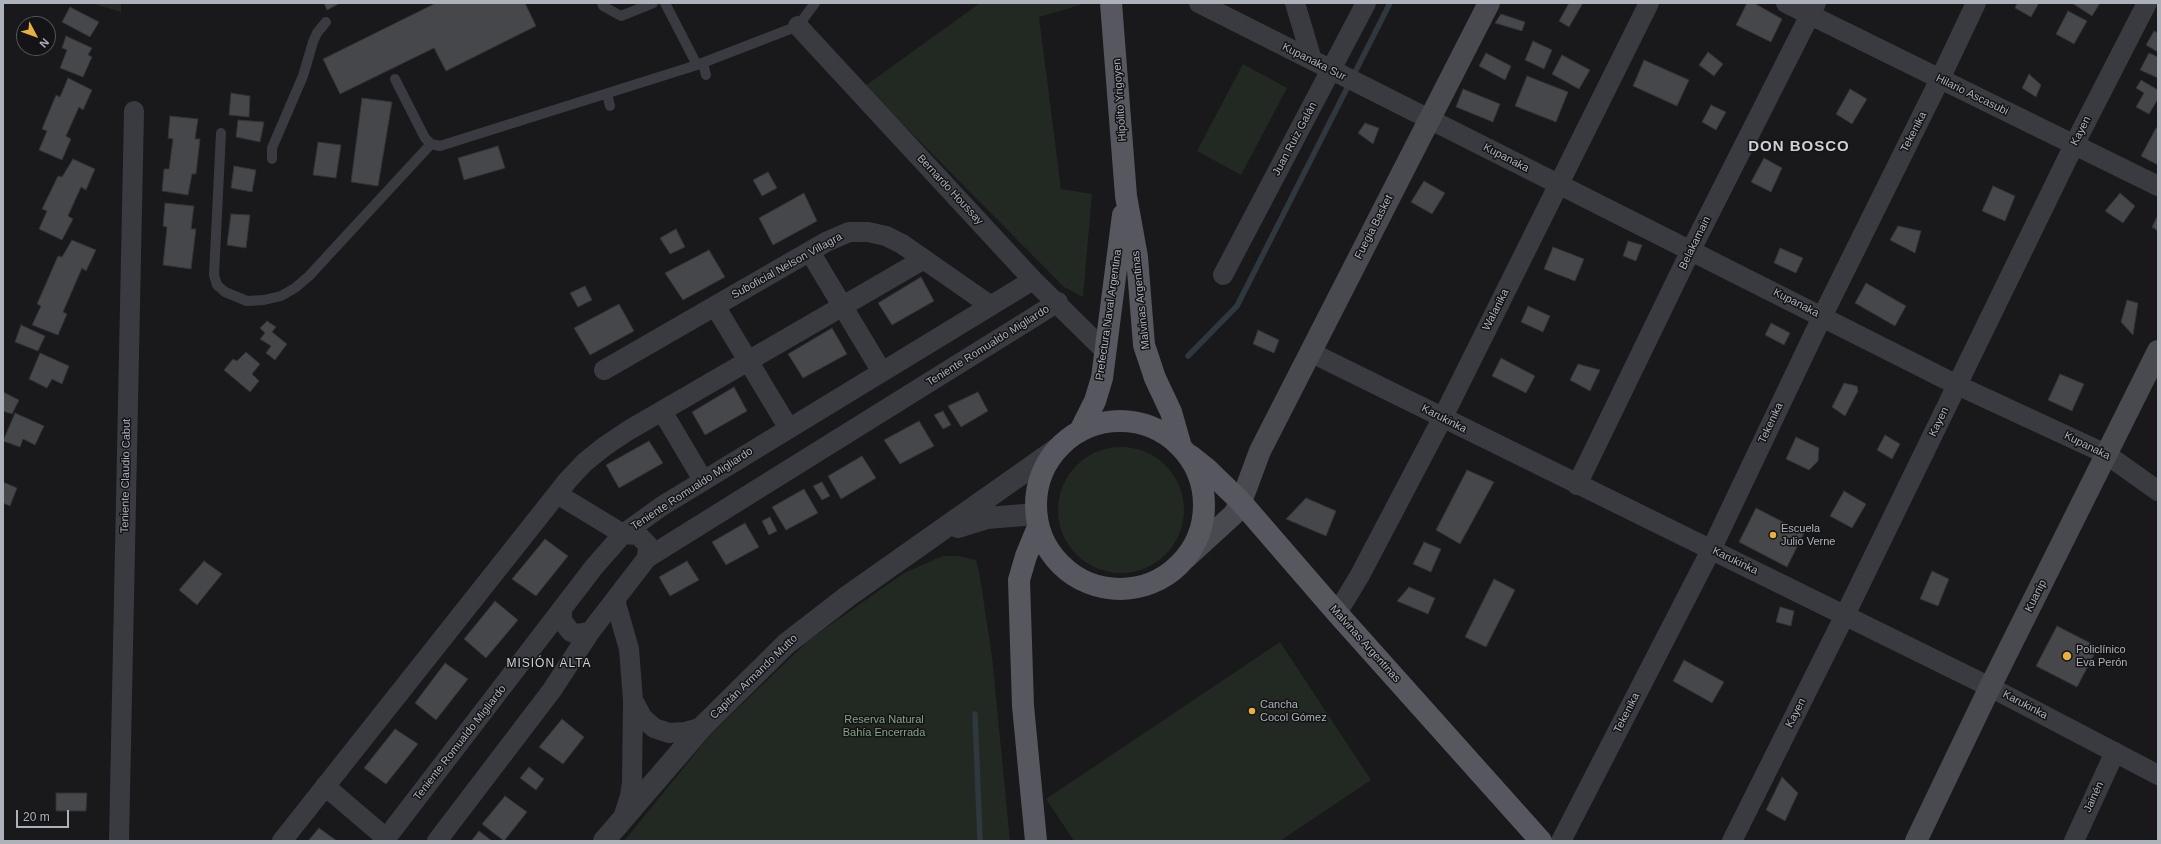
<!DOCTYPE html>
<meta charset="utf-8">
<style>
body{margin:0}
#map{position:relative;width:2161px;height:844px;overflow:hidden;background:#19191b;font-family:Helvetica,sans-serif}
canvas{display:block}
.frame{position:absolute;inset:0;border:4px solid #acb1ba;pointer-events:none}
.north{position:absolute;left:16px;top:16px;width:40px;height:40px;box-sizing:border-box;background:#141416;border:1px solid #515358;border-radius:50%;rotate:131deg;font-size:11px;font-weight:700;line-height:16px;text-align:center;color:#acb1ba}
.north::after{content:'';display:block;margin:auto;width:14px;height:18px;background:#e7af45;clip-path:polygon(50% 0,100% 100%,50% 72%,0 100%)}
.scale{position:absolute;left:16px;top:810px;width:53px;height:18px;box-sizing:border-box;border:2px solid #acb1ba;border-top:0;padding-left:5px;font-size:12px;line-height:14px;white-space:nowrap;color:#acb1ba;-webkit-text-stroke:3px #141416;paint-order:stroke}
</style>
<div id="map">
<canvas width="2161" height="844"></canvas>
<div class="frame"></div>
<div class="north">N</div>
<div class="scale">20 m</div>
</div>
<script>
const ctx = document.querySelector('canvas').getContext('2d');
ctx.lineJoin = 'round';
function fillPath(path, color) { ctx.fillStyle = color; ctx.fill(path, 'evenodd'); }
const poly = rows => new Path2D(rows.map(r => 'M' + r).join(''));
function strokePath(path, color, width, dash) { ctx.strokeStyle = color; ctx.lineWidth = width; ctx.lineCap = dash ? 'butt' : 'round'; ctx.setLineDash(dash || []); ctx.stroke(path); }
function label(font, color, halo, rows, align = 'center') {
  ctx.font = font + ' Helvetica,sans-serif'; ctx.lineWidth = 3; ctx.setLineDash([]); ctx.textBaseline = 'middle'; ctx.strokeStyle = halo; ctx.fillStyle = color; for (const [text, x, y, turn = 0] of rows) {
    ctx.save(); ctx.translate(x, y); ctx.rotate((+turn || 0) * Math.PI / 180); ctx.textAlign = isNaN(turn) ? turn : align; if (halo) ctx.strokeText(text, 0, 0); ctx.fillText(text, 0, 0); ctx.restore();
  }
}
const green = poly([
 [91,3,121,3,121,12],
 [980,3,1080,3,1080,5,1039,17,1061,189,1092,194,1083,297,1064,287,865,86],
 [1243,64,1287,88,1241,175,1197,151],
 '1058 510a63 63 0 1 1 126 0a63 63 0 1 1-126 0Z',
 [943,556,958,556,976,560,980,577,992,657,1010,841,624,841,711,734,809,640,904,573],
 [1280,642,1371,780,1280,841,1074,841,1046,799]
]);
const stream = poly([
 [1188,356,1237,306,1390,3],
 [975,714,980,841]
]);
const building = poly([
 [324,3,340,3,327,10,324,3],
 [436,3,525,3,536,26,446,71,434,48,340,94,323,59,436,3],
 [1569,3,1583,3,1569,27,1559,21,1569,3],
 [1747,3,1754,3,1782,19,1771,42,1736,25,1747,3],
 [2017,3,2039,3,2031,17,2015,8,2017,3],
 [2072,3,2100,3,2092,16,2072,3],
 [70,7,99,22,90,37,62,22,70,7],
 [2068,11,2087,21,2074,44,2056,34,2068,11],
 [1501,14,1525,22,1522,31,1495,23,1501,14],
 [2154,31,2158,33,2158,52,2146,45,2154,31],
 [66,36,92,48,88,55,92,57,83,77,60,68,67,50,62,48,66,36],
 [1533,41,1552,50,1544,69,1525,60,1533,41],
 [1708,52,1723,64,1714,76,1699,65,1708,52],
 [1486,53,1511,66,1505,80,1479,66,1486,53],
 [2149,53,2158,57,2158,78,2140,70,2149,53],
 [1562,55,1590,70,1579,89,1552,74,1562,55],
 [1644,60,1689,80,1677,106,1633,86,1644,60],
 [2029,74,2041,85,2036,97,2022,88,2029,74],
 [1527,76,1568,92,1556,122,1515,106,1527,76],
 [68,78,92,90,83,110,79,107,66,136,71,139,62,160,39,150,47,131,42,129,56,95,60,97,68,78],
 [2141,80,2158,90,2158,99,2149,114,2136,107,2144,93,2136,88,2141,80],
 [1463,89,1500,104,1493,122,1456,107,1463,89],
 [1850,89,1867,99,1852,124,1836,114,1850,89],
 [231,93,250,96,249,117,229,115,231,93],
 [362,98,392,102,378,186,351,182,362,98],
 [1711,105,1726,112,1716,130,1702,122,1711,105],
 [170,116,198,119,195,139,200,139,196,174,192,174,188,195,162,191,164,169,169,169,173,139,168,138,170,116],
 [238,120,264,122,260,142,236,137,238,120],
 [1365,123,1379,128,1373,144,1358,133,1365,123],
 [2156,128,2158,129,2158,165,2141,156,2156,128],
 [318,142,341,145,336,178,313,175,318,142],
 [498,146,505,168,464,180,458,158,498,146],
 [1764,158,1782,168,1771,192,1751,182,1764,158],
 [73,159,95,169,86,190,81,187,68,216,73,219,62,240,39,229,47,211,42,209,58,176,62,177,73,159],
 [234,166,256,170,252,192,231,188,234,166],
 [768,172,777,188,762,196,753,180,768,172],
 [1424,181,1445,193,1432,214,1411,202,1424,181],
 [1993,186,2015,196,2005,221,1982,211,1993,186],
 [804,193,817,221,773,245,759,218,804,193],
 [2120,193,2135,206,2123,223,2105,211,2120,193],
 [165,203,194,206,191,229,196,229,191,269,163,265,167,227,163,226,165,203],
 [231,214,250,215,246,248,227,245,231,214],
 [2158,215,2158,231,2152,227,2158,215],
 [1898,226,1921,231,1915,253,1890,240,1898,226],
 [676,229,685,247,670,254,660,238,676,229],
 [72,240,96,250,86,271,82,268,63,312,67,314,58,335,32,325,41,306,37,304,58,256,62,257,72,240],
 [1628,241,1642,245,1636,261,1623,256,1628,241],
 [1553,247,1584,259,1575,281,1544,269,1553,247],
 [1780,248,1803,258,1796,273,1774,263,1780,248],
 [709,250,725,277,683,300,665,273,709,250],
 [921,277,934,301,892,325,878,303,921,277],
 [1866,283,1906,306,1895,326,1855,303,1866,283],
 [585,286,592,300,578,307,570,293,585,286],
 [2127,300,2138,303,2133,335,2121,322,2127,300],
 [619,304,634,331,590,355,574,328,619,304],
 [1528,306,1550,316,1543,332,1521,322,1528,306],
 [267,321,276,327,272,332,287,344,275,360,266,353,271,346,260,339,265,333,260,328,267,321],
 [1771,323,1790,333,1784,345,1765,335,1771,323],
 [21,325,45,336,38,351,15,342,21,325],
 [832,328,847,354,803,378,788,354,832,328],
 [1258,330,1279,340,1274,353,1253,344,1258,330],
 [246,352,260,364,252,374,259,381,250,392,224,370,233,359,237,361,246,352],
 [40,353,69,366,62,384,52,379,47,388,29,379,40,353],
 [1501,358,1535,376,1526,393,1492,376,1501,358],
 [1578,364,1600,370,1590,391,1570,380,1578,364],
 [2060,374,2084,384,2072,411,2048,400,2060,374],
 [1844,383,1857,386,1858,391,1845,416,1832,407,1844,383],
 [734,387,747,411,705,435,692,412,734,387],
 [3,392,19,400,12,414,3,411,3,392],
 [978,392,988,411,961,427,948,406,978,392],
 [943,411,951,425,943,429,934,415,943,411],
 [15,413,44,426,35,445,23,439,20,447,3,441,15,413],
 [919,421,934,446,900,464,884,440,919,421],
 [1885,435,1900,444,1892,459,1877,450,1885,435],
 [1796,437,1819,448,1818,461,1809,470,1786,459,1796,437],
 [649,441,663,463,619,488,606,465,649,441],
 [862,456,876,478,841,499,828,476,862,456],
 [1467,470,1494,482,1460,544,1436,530,1467,470],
 [3,482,17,488,10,506,3,503,3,482],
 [822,482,830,496,822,500,813,486,822,482],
 [804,489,818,513,786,530,772,507,804,489],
 [1844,491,1866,504,1852,528,1830,516,1844,491],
 [1306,498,1336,511,1326,536,1286,519,1306,498],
 [1756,508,1804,533,1787,567,1739,542,1756,508],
 [770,517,777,531,769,535,762,521,770,517],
 [745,523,759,547,726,565,712,542,745,523],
 [545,539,568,556,536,596,512,579,545,539],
 [1424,542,1441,549,1431,572,1413,564,1424,542],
 [204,561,222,574,197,605,179,590,204,561],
 [687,561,699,580,670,596,659,577,687,561],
 [1932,571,1949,579,1938,606,1920,599,1932,571],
 [1494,579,1515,590,1486,647,1465,637,1494,579],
 [1409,587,1435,598,1428,614,1397,601,1409,587],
 [495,601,518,620,486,658,464,639,495,601],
 [1780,607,1794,611,1791,626,1776,622,1780,607],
 [2057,626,2098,647,2077,687,2036,666,2057,626],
 [1684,660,1724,682,1712,703,1673,681,1684,660],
 [445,663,468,679,436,720,415,703,445,663],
 [562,719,584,737,563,764,539,747,562,719],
 [395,729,418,744,386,784,364,768,395,729],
 [529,767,544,779,536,790,520,778,529,767],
 [1782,777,1798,793,1785,821,1766,810,1782,777],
 [56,793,87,793,86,811,56,811,56,793],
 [505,796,527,812,504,841,482,824,505,796],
 [319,828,337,841,308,841,319,828],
 [479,831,492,841,474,841,472,840,479,831]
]);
const service = poly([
 [602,3,603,6,621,16,653,3],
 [665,3,697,65],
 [703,63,706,75],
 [395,79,425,138,431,144,440,146,697,65,798,26,815,3],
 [607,94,610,106],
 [221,133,214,275,217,285,225,292,247,301,264,300,281,296,295,288,309,276,431,144],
 [272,159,272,148,303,76,313,42,317,33,326,22]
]);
const minor = poly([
 [1199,3,1957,385,2106,454,2158,491],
 [1295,3,1312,60],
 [1786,3,2158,186],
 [798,26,1033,280,1105,351],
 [810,252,882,372],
 [1223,275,1366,3],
 [715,306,788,427],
 [1310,352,1990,687,2158,775],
 [604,370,826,242,849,232,868,232,886,236,902,244,991,306],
 [662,411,703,480],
 [1577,485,1691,250,1816,3],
 [557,494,623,534,638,535,648,545,647,558],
 [615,600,629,649,633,700,632,782,630,796,623,818],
 [562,610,562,621,571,632,577,634,590,632],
 [1337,613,1360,575,1442,419,1649,3],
 [633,700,642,717,654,728,669,733,685,732,702,727],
 [325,786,386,838],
 [119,841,134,111],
 [282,841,568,480,585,462,605,446,629,430,924,259],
 [384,841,594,567,623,534,662,506,1033,280],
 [437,841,552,690,590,632,647,558,1058,302],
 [1561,841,1711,550,1822,317,1940,79,1976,3],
 [1732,841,1845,615,2074,145,2147,3],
 [2074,841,2115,752]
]);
const tertiary = poly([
 [958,527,987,518,1036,514],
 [604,841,702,727,786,644,848,596,1058,448]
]);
const secondary = poly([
 [1186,558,1234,514,1241,502,1260,451,1489,3],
 [1916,841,1990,687,2158,351]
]);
const primary = poly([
 [1111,3,1126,196,1137,257,1144,345,1155,378,1171,412,1181,447],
 '1036 505a84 84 0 1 1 168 0a84 84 0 1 1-168 0Z',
 [1080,431,1095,401,1102,378,1123,215],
 [1191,456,1206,468,1241,502,1337,613,1541,841],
 [1036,841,1023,706,1019,580,1026,556,1038,527]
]);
const markers = [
 [1773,535,4,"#e7af45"],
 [2067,656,5,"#e7af45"],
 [1252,711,4,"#e7af45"]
];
const streetNames = [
 ["Kupanaka Sur",1314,62,27],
 ["Hilario Ascasubi",1972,95,26],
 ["Hipólito Yrigoyen",1120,100,-94],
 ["Kayen",2081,131,-63],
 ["Tekenika",1914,132,-63],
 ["Juan Ruiz Galán",1295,139,-62],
 ["Kupanaka",1506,158,27],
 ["Bernardo Houssay",950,190,47],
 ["Fuegia Basket",1374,227,-63],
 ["Belakamain",1695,243,-64],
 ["Suboficial Nelson Villagra",787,266,-29],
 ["Malvinas Argentinas",1141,300,-96],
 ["Kupanaka",1796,303,27],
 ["Walanika",1496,310,-63],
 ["Prefectura Naval Argentina",1109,315,-82],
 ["Teniente Romualdo Migliardo",988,346,-32],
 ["Karukinka",1444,419,27],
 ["Kayen",1939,422,-64],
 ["Tekenika",1771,423,-65],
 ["Kupanaka",2087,446,26],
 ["Teniente Claudio Cabut",126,476,-89],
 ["Teniente Romualdo Migliardo",692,489,-33],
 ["Karukinka",1735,561,26],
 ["Kuanip",2036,596,-63],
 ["Malvinas Argentinas",1365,644,48],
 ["Capitán Armando Mutto",754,677,-44],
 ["Karukinka",2025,705,28],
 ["Tekenika",1627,713,-63],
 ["Kayen",1796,713,-63],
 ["Teniente Romualdo Migliardo",460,743,-52],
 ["Jainén",2094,797,-65]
];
const poiNames = [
 ["Escuela",1781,529],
 ["Julio Verne",1781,542],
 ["Policlínico",2076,650],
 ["Eva Perón",2076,663],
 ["Cancha",1260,705],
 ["Cocol Gómez",1260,718]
];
const parkNames = [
 ["Reserva Natural",884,720],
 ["Bahía Encerrada",884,733]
];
const neighbourhoodNames = [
 ["MISIÓN ALTA",549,664]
];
const districtNames = [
 ["DON BOSCO",1799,147]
];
fillPath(green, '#212922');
strokePath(stream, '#30383f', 5.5);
fillPath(building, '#46474b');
strokePath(building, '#333337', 1);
strokePath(service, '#3a3b40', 10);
strokePath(minor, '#3a3b40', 20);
strokePath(tertiary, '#3a3b40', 22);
strokePath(secondary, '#494a50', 22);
strokePath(primary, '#57585f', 22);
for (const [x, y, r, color] of markers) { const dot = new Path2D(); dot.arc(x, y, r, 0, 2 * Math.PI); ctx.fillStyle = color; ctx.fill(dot); strokePath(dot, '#141416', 1.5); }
label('11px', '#acb1ba', '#141416', streetNames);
label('11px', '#acb1ba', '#141416', poiNames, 'left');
label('11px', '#85a486', '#141416', parkNames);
ctx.letterSpacing = '1px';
label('12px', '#cdd0d6', '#141416', neighbourhoodNames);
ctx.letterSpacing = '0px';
ctx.letterSpacing = '1px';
label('bold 15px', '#cdd0d6', '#141416', districtNames);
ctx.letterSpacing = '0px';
</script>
